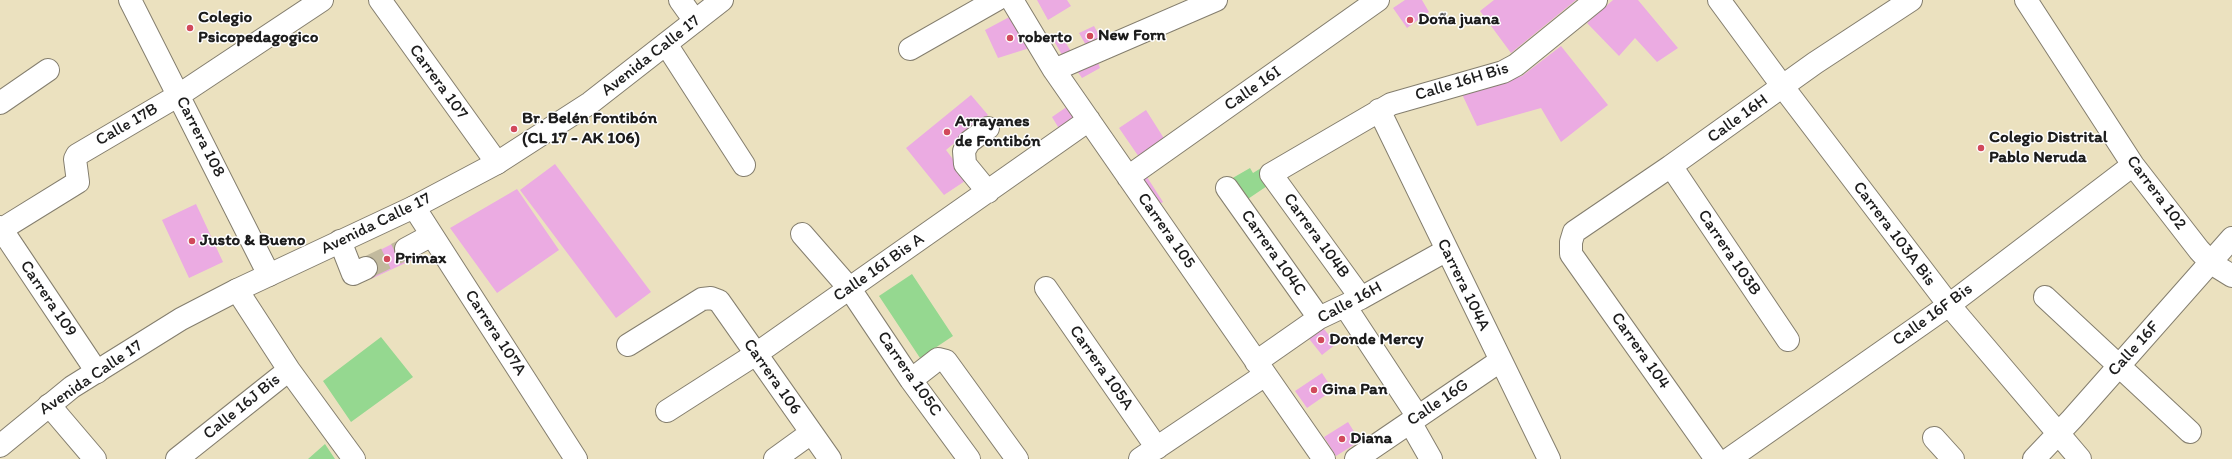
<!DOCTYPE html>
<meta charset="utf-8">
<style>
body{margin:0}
canvas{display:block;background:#ebe1bf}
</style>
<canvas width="2232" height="459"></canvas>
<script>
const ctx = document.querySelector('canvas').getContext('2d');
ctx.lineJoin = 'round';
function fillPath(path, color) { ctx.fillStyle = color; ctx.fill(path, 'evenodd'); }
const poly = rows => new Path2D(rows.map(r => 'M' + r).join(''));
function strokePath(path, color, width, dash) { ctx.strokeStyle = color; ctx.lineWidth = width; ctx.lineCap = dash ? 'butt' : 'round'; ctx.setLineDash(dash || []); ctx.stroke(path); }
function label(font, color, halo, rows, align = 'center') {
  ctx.font = font + ' Itim,sans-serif'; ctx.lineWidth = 3; ctx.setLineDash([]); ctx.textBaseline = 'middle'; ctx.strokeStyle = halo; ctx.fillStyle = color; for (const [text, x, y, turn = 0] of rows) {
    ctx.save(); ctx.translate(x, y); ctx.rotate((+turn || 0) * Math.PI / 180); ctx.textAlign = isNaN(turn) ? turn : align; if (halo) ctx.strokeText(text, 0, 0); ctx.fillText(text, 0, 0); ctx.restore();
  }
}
const green = poly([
 [1266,165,1273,182,1239,205,1224,183,1250,168,1253,173],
 [912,274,953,336,920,358,879,296],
 [381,337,413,377,351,422,323,381],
 [325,444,335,459,308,459]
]);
const building = poly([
 [1037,0,1067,0,1071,6,1048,20],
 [1405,0,1422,0,1429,12,1407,28,1393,8],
 [1494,0,1576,0,1511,53,1480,11],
 [1613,0,1638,0,1678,48,1657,62,1635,38,1619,56,1587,23],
 [1015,14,1036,46,998,58,985,30],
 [1094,26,1101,39,1087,47,1079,33],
 [1062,37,1074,56,1065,60,1054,41],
 [1561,46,1608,105,1561,142,1541,108,1477,126,1461,92,1522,76],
 [1096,57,1100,68,1082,78,1075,68],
 [971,95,988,115,946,150,968,179,944,195,906,148],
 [1068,106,1080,124,1063,135,1052,117],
 [1146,110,1165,140,1139,157,1119,128],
 [555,164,651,292,616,318,520,190],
 [1147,177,1163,202,1154,207,1139,183],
 [517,189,559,250,497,293,450,228],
 [196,204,223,262,189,278,162,220],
 [402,239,412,260,371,279,362,259],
 [1320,324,1336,344,1322,355,1306,335],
 [1322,373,1333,390,1307,408,1295,391],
 [1348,422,1360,441,1336,456,1324,437]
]);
const minorTunnel = poly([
 [366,268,406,249]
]);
const minor = poly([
 [130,0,269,275],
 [380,0,497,163],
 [680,0,695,21],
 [1012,0,1054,70,1324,459],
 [1719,0,1783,87,1949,305,2080,459],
 [2026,0,2133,165,2199,250,2211,263,2232,276],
 [666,44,744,165],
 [910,49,996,0],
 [1054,70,1216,0],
 [0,103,48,70],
 [1379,110,1549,459],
 [1671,166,1788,340],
 [1128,177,1378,0],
 [1227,188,1319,318],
 [988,192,965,164,964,151,969,142,988,128],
 [414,207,576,459],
 [0,227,97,372],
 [2,229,78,182,75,159,77,155,179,95,322,0],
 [802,234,850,289,911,380,969,459],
 [340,241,353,274,366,268],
 [406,249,432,235],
 [1046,288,1157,448],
 [237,290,289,370,354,459],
 [2045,297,2190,432],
 [1361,298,1271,174,1391,104,1503,72,1516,65,1596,0],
 [1345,306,1418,417],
 [628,345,702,299,711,298,719,301,830,459],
 [1256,362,1319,318,1361,298,1447,250],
 [911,380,938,359,946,361,1017,459],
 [49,405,95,459],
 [667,411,756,354,1089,120],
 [1410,422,1431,459],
 [1934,438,1953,459],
 [177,459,289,370],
 [775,459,811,433],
 [1140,459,1265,375],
 [1356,459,1500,361],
 [1716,459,1571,254,1571,242,1574,232,1671,166,1815,63,1911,0],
 [1729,459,1949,305,2133,165],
 [2034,459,2072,419,2232,238]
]);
const major = poly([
 [0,446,72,387,181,319,237,290,414,207,497,163,590,103,722,0]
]);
const markers = [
 [1410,20,4,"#d1495b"],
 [190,28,4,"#d1495b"],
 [1090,36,4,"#d1495b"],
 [1010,38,4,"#d1495b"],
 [514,129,4,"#d1495b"],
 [947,132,4,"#d1495b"],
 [1981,148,4,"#d1495b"],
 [192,241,4,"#d1495b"],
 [387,259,4,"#d1495b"],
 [1321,340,4,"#d1495b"],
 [1314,390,4,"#d1495b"],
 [1342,439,4,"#d1495b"]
];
const poiNames = [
 ["Colegio",198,18],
 ["Psicopedagogico",198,38],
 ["Doña juana",1418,20],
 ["New Forn",1098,36],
 ["roberto",1018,38],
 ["Br. Belén Fontibón",522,119],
 ["(CL 17 - AK 106)",522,139],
 ["Arrayanes",955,122],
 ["de Fontibón",955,142],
 ["Colegio Distrital",1989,138],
 ["Pablo Neruda",1989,158],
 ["Justo & Bueno",200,241],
 ["Primax",395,259],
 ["Donde Mercy",1329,340],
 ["Gina Pan",1322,390],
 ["Diana",1350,439]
];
const streetNames = [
 ["Avenida Calle 17",651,56,-38],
 ["Carrera 107",438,82,54],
 ["Calle 16H Bis",1462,82,-17],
 ["Calle 16I",1253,89,-35],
 ["Calle 16H",1738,119,-36],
 ["Calle 17B",127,125,-30],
 ["Carrera 108",200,137,63],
 ["Carrera 102",2156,193,53],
 ["Avenida Calle 17",376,224,-26],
 ["Carrera 105",1166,231,55],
 ["Carrera 103A Bis",1894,234,53],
 ["Carrera 104B",1316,236,54],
 ["Carrera 104C",1273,253,55],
 ["Carrera 103B",1729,253,56],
 ["Calle 16I Bis A",879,268,-35],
 ["Carrera 104A",1463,285,64],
 ["Carrera 109",48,299,56],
 ["Calle 16H",1350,303,-28],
 ["Calle 16F Bis",1933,315,-36],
 ["Carrera 107A",495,333,57],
 ["Calle 16F",2134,349,-48],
 ["Carrera 104",1640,351,55],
 ["Carrera 105A",1101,368,55],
 ["Carrera 105C",909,374,55],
 ["Carrera 106",772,377,55],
 ["Avenida Calle 17",91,378,-34],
 ["Calle 16G",1438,403,-34],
 ["Calle 16J Bis",242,407,-39]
];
fillPath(green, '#95d890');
fillPath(building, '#ebabe2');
strokePath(minorTunnel, '#c2ba9e', 22, [22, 11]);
strokePath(minor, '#847e6e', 24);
strokePath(major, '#847e6e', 24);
strokePath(minor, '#fff', 22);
strokePath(major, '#fff', 22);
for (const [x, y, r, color] of markers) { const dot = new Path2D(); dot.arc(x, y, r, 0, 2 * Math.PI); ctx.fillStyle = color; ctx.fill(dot); strokePath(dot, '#fff', 1.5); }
label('bold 17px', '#1c1c1c', '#fff', poiNames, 'left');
label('17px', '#1c1c1c', '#fff', streetNames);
</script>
